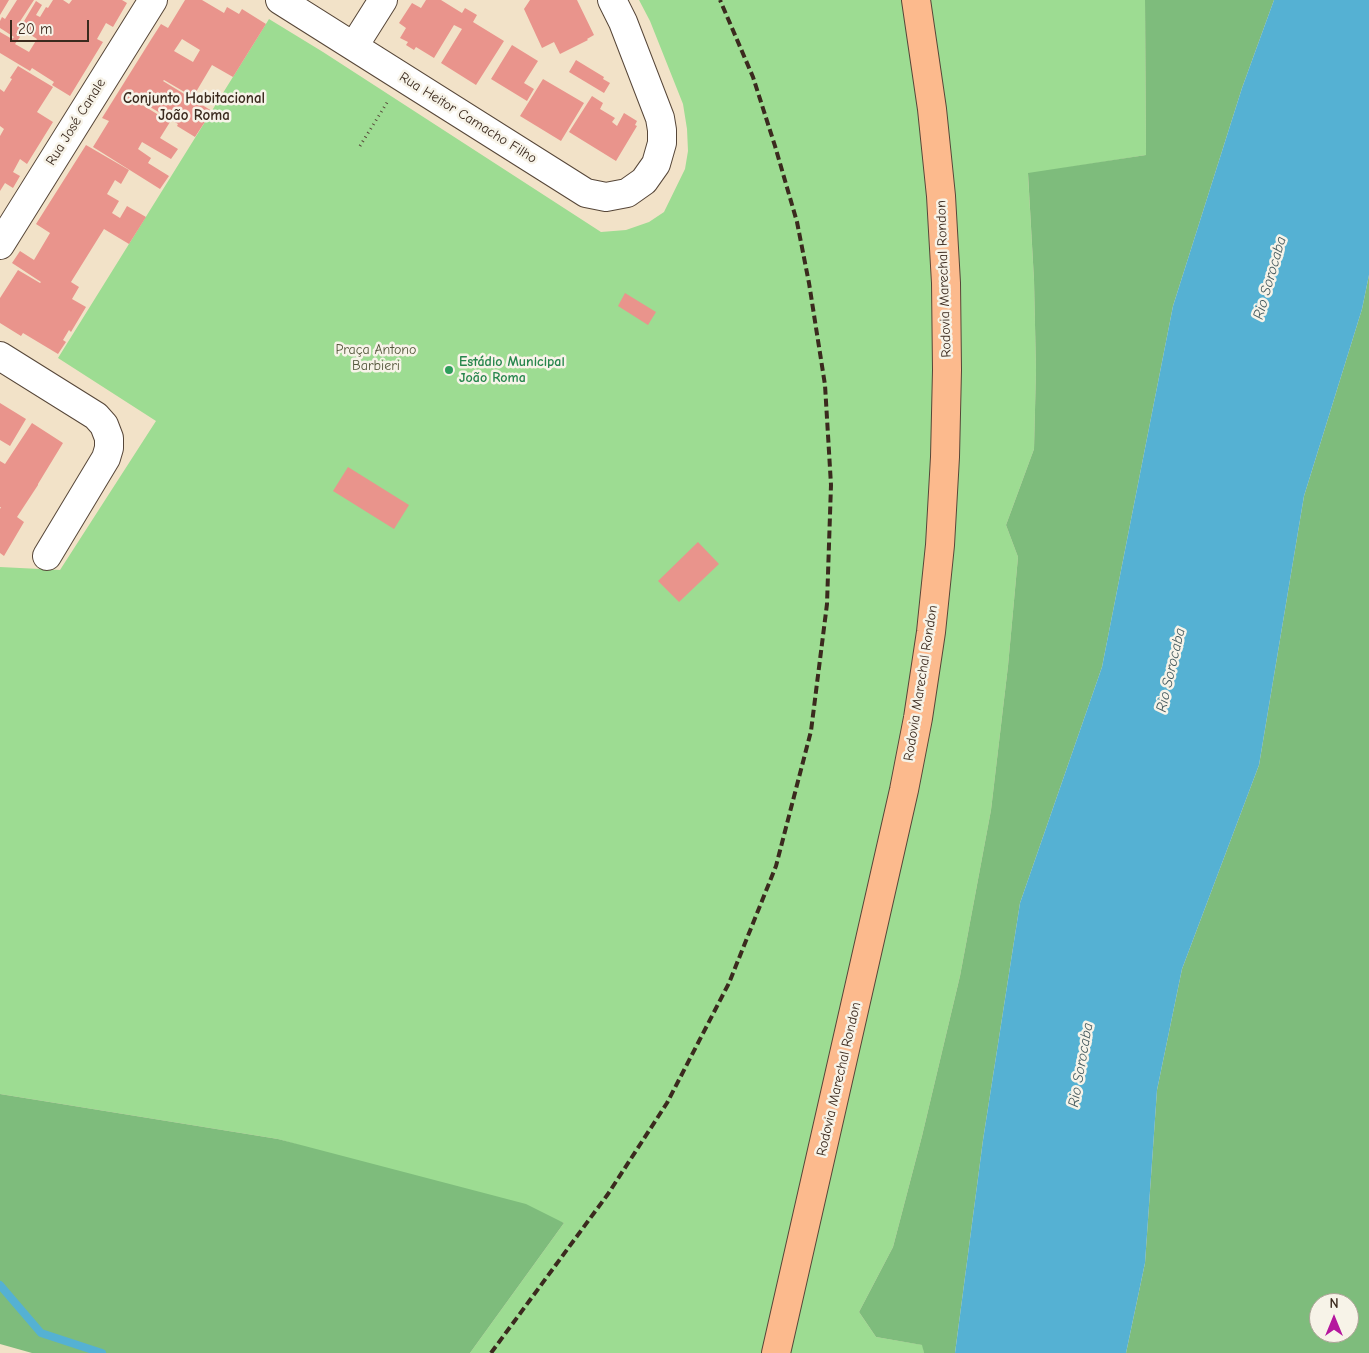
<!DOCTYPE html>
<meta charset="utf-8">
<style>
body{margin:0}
#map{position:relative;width:1369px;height:1353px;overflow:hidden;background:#f2e2c8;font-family:"Comic Neue",sans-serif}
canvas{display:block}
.north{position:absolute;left:1309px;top:1293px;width:50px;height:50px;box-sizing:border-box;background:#f7f3e8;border:1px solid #aca397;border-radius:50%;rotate:0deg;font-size:14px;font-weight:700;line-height:20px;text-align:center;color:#3b2a1e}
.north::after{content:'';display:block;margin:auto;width:18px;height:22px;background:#b5179e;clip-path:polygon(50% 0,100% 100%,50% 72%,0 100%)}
.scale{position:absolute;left:10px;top:20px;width:79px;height:22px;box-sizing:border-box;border:2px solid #3b2a1e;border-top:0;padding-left:6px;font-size:15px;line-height:18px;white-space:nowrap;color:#3b2a1e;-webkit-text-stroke:4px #f7f3e8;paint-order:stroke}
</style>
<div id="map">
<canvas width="1369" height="1353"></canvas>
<div class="north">N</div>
<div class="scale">20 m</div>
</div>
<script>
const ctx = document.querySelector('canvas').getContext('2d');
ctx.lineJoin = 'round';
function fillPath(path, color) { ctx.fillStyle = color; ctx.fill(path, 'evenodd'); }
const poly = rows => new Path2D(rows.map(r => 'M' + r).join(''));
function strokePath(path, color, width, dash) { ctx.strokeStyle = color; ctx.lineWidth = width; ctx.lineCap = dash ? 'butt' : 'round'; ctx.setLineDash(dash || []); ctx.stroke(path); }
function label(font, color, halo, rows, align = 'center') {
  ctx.font = font + ' "Comic Neue",sans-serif'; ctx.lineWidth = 5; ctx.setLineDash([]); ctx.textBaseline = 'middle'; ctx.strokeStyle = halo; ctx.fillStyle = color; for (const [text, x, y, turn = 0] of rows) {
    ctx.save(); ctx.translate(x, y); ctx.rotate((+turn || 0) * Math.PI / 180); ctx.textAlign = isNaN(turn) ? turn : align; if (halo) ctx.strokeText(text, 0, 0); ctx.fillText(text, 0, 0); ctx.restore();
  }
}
const green = poly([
 [639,0,1145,0,1146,155,1028,174,1034,280,1036,370,1034,449,1006,525,1018,557,1008,666,991,810,960,976,922,1136,893,1247,859,1312,876,1337,923,1345,924,1353,470,1353,564,1223,278,1139,0,1094,0,567,60,570,156,421,58,358,269,19,323,52,601,232,626,230,649,222,664,212,685,169,688,151,687,129,683,104,650,21]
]);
const forest = poly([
 [1145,0,1274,0,1242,88,1173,306,1102,667,1020,903,983,1140,955,1353,924,1353,922,1345,876,1337,859,1312,893,1247,922,1136,960,976,991,810,1008,666,1018,557,1006,525,1034,449,1036,370,1034,280,1028,173,1146,155],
 [1369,275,1369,1353,1126,1353,1145,1263,1157,1090,1182,969,1259,765,1304,496,1362,309],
 [1319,1303,1349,1303,1349,1333,1319,1333],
 [0,1094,278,1139,526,1204,564,1223,470,1353,32,1353,0,1344]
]);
const water = poly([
 [1274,0,1369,0,1369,275,1362,309,1304,496,1259,765,1182,969,1157,1090,1145,1263,1126,1353,955,1353,983,1140,1020,903,1102,667,1173,306,1242,88]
]);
const stream = poly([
 [0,1285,41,1333,102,1353]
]);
const building = poly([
 [0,0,9,0,0,15],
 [17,0,34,0,17,26,20,28,16,34,20,37,15,44,29,52,37,39,20,28,36,1,42,5,36,15,40,17,46,7,48,8,53,0,63,0,69,4,72,0,122,0,127,3,113,27,106,23,97,39,103,42,70,96,52,85,54,82,32,68,30,71,0,53,0,32,12,39,14,37,0,28,0,21,2,17,5,19],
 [185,0,202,0,224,13,227,7,239,14,242,9,266,24,233,77,212,65,193,97,164,80,163,81,212,111,195,137,177,126,178,124,137,99,136,101,170,122,160,138,178,149,171,159,142,142,138,149,151,158,148,163,169,176,160,189,93,147,109,121,102,118,152,38,161,24,168,28],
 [182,39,200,50,193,62,174,51],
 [426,0,441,0,462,13,465,8,477,15,473,22,504,41,476,85,441,63,462,29,454,25,434,58,416,47,414,50,406,45,408,42,400,38,406,28,399,23,412,3,421,8],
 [530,0,577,0,594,35,587,39,588,40,560,54,554,42,542,48,524,9],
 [512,45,538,61,524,83,534,89,527,101,491,79],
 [576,60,604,77,603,79,610,83,604,93,569,72],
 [18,66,53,87,37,112,53,122,27,164,20,159,13,172,20,176,13,188,5,183,0,191,0,136,4,129,0,126,0,89,4,92,12,79,10,78],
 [543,79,584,103,561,141,520,116],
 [592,96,603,103,600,109,615,118,612,122,617,126,624,113,637,121,635,125,637,126,616,161,569,132],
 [86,145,129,170,121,184,115,180,107,194,119,201,112,213,120,218,127,206,146,217,129,244,104,229,71,282,79,287,72,299,86,307,71,332,69,330,63,340,66,342,58,354,23,333,21,336,0,323,0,298,18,270,40,283,41,282,12,263,20,251,34,260,50,233,36,224],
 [625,293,656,312,648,325,618,306],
 [0,403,26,419,10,446,0,440],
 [32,423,63,443,38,484,38,485,17,517,24,522,4,556,0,553,0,509,1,507,0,507,0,461,5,464],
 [348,467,409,505,394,529,333,491],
 [698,542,719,564,679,602,658,581]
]);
const path = poly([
 [360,146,388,101]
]);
const street = poly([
 [280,0,586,193,606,197,627,193,644,181,656,164,662,143,662,130,660,118,623,22,612,0],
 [354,46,383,0],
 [0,245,153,0],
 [0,356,96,416,104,425,109,438,109,448,106,458,47,556]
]);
const primary = poly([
 [776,1353,904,790,918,718,931,632,940,545,945,457,947,370,946,283,941,196,932,109,916,0]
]);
const rail = poly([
 [491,1353,608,1194,667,1103,729,983,776,866,811,731,827,604,831,485,825,385,809,283,797,222,775,146,753,77,720,0]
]);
const markers = [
 [449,370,5,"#2e9e5b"]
];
const streetNames = [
 ["Rua Heitor Camacho Filho",468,118,32],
 ["Rua José Canale",76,122,-58],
 ["Rodovia Marechal Rondon",944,279,-92],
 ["Rodovia Marechal Rondon",921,683,-81],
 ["Rodovia Marechal Rondon",839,1079,-77]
];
const parkNames = [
 ["Praça Antono",376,350],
 ["Barbieri",376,366]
];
const leisureNames = [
 ["Estádio Municipal",459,362],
 ["João Roma",459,378]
];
const neighbourhoodNames = [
 ["Conjunto Habitacional",194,99],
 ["João Roma",194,116]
];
const waterNames = [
 ["Rio Sorocaba",1270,278,-74],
 ["Rio Sorocaba",1171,670,-77],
 ["Rio Sorocaba",1081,1065,-80]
];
fillPath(green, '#9ddc92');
fillPath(forest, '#7ebc7c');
fillPath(water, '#55b1d3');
strokePath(stream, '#55b1d3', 8);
fillPath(building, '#e9948c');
strokePath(street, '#564638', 30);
strokePath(primary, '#564638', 30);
strokePath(path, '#564638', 3, [1, 4]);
strokePath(street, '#fff', 28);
strokePath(primary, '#fcba8d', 28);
strokePath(rail, '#3b2a1e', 4, [8, 4]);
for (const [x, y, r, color] of markers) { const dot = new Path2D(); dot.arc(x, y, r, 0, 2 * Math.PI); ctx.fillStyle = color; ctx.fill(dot); strokePath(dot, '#f7f3e8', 2); }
label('14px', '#3b2a1e', '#f7f3e8', streetNames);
label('14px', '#54563b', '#f7f3e8', parkNames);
label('bold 14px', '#27864d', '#f7f3e8', leisureNames, 'left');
label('bold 15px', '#3b2a1e', '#f7f3e8', neighbourhoodNames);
label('italic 15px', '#44595d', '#f7f3e8', waterNames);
</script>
